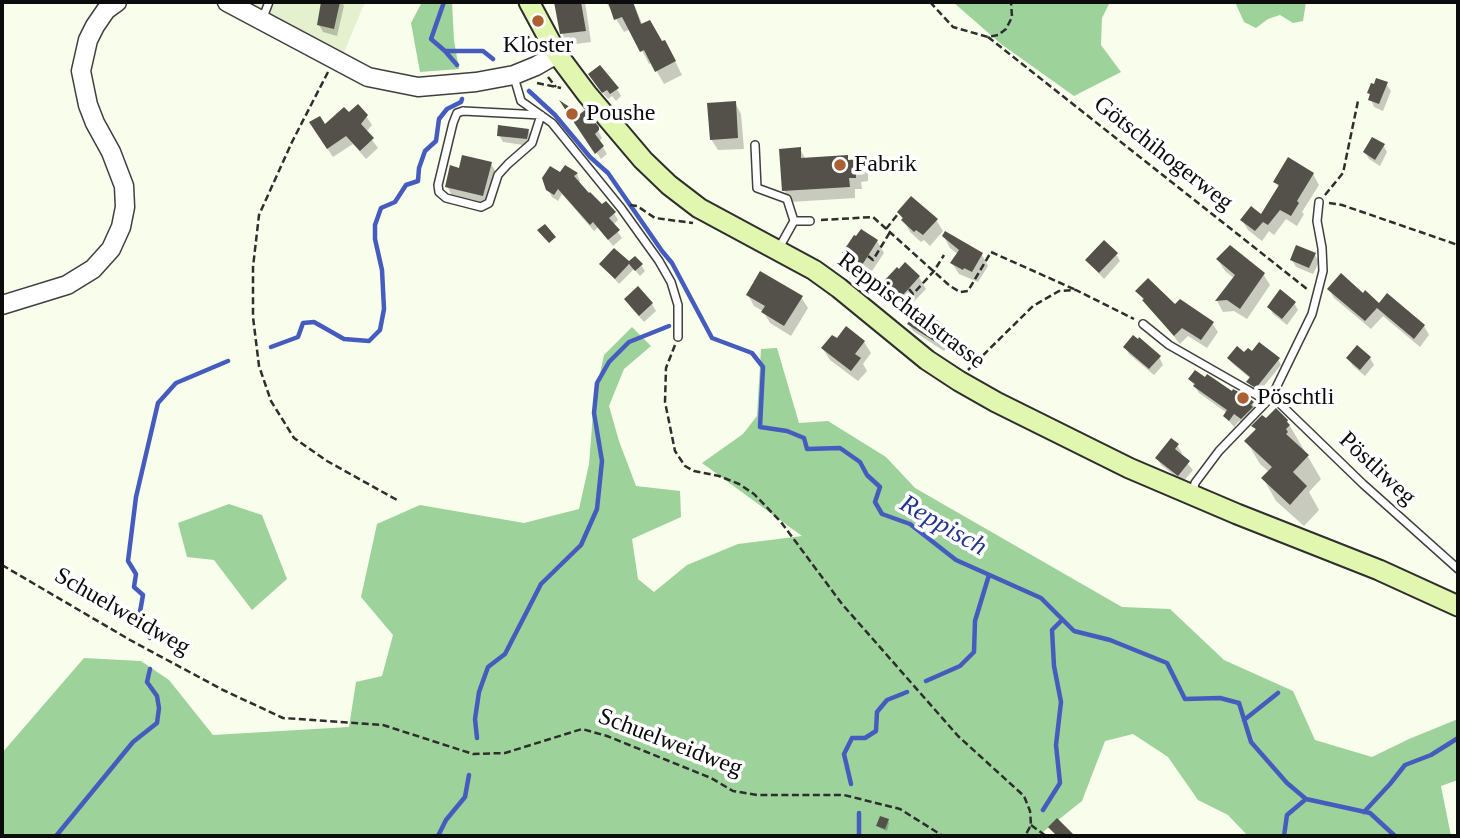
<!DOCTYPE html>
<meta charset="utf-8">
<style>
body{margin:0}
#map{position:relative;width:1460px;height:838px;overflow:hidden;background:#f9fdec;font-family:Georgia,serif}
canvas{display:block}
.frame{position:absolute;inset:0;border:4px solid #0c0c0c;pointer-events:none}
</style>
<div id="map">
<canvas width="1460" height="838"></canvas>
<div class="frame"></div>
</div>
<script>
const ctx = document.querySelector('canvas').getContext('2d');
ctx.lineJoin = 'round';
function fillPath(path, color) { ctx.fillStyle = color; ctx.fill(path, 'evenodd'); }
const poly = rows => new Path2D(rows.map(r => 'M' + r).join(''));
function strokePath(path, color, width, dash) { ctx.strokeStyle = color; ctx.lineWidth = width; ctx.lineCap = dash ? 'butt' : 'round'; ctx.setLineDash(dash || []); ctx.stroke(path); }
function label(font, color, halo, rows, align = 'center') {
  ctx.font = font + ' Georgia,serif'; ctx.lineWidth = 7; ctx.setLineDash([]); ctx.textBaseline = 'middle'; ctx.strokeStyle = halo; ctx.fillStyle = color; for (const [text, x, y, turn = 0] of rows) {
    ctx.save(); ctx.translate(x, y); ctx.rotate((+turn || 0) * Math.PI / 180); ctx.textAlign = isNaN(turn) ? turn : align; if (halo) ctx.strokeText(text, 0, 0); ctx.fillText(text, 0, 0); ctx.restore();
  }
}
const farmland = poly([
 [242,2,365,2,342,57]
]);
const forest = poly([
 [422,2,452,2,454,40,459,69,420,72,411,23],
 [953,2,1110,2,1102,18,1101,45,1121,72,1074,96,1001,44],
 [1235,2,1306,2,1303,21,1293,23,1280,15,1268,19,1256,28,1244,22],
 [632,327,651,346,624,369,609,406,619,441,636,486,680,491,681,517,632,539,638,579,654,592,687,565,738,544,802,536,702,463,743,434,757,416,761,349,777,348,799,423,828,421,886,457,915,488,1122,607,1170,609,1224,660,1293,691,1315,740,1372,757,1409,739,1458,719,1458,780,1441,786,1451,836,1248,836,1228,815,1198,800,1168,757,1133,734,1105,741,1082,801,1038,836,2,836,2,753,84,658,141,661,169,680,213,735,349,727,356,682,382,676,393,635,361,597,377,524,420,505,524,523,579,509,589,464,594,401,604,355],
 [229,504,262,515,287,579,252,610,214,560,187,557,178,523]
]);
const shadow = poly([
 [324,2,342,2,344,6,337,36,323,32,319,25],
 [556,2,585,2,591,42,568,45,562,33],
 [606,2,633,2,643,26,672,55,682,75,664,84,652,63,649,64,631,29,624,32],
 [594,82,617,89,621,96,616,101,612,96,608,99],
 [1386,84,1391,91,1383,111,1374,107,1369,93],
 [735,103,741,114,744,149,718,150,711,139],
 [563,106,580,116,584,113,598,131,602,138,599,141,607,154,601,159],
 [348,114,366,116,372,125,366,132,378,148,366,159,353,144,333,157,316,132],
 [528,130,532,137,530,146,503,142,499,135],
 [1383,145,1387,152,1380,166,1369,159,1365,152],
 [800,149,806,160,847,157,849,161,861,161,868,172,868,181,861,182,862,189,855,189,855,198,790,202,784,190],
 [491,164,498,175,489,206,453,198,447,186,460,170],
 [566,167,577,174,580,181,578,183,602,207,614,213,618,220,613,225,622,238,613,246,598,227,594,231,562,194,558,201,552,197,548,189],
 [1313,174,1319,185,1302,212,1304,214,1297,226,1286,219,1274,235,1269,231,1262,241,1248,230,1242,220,1262,216,1279,188,1275,182],
 [899,213,936,220,943,231,930,246,924,240,921,242,910,232],
 [944,237,982,255,988,266,978,282,959,274,952,263,958,254,950,248],
 [877,241,884,253,864,283,848,273,841,262],
 [1116,254,1120,261,1104,279,1087,261],
 [1315,255,1319,262,1313,274,1296,267,1292,260],
 [1218,260,1263,274,1270,285,1247,319,1234,311,1223,312,1217,301,1235,279,1225,271],
 [601,264,641,265,645,271,640,276,634,269,619,284],
 [906,265,919,277,926,289,901,315,887,302,881,291],
 [1329,289,1363,295,1424,326,1429,335,1420,347,1383,316,1371,329,1334,298],
 [1138,292,1212,323,1218,332,1207,348,1188,336,1180,344],
 [748,295,801,297,808,308,791,336,770,323,763,311,754,306],
 [1294,303,1298,310,1287,325,1273,314,1269,307],
 [652,304,656,311,644,322,630,306],
 [932,322,944,327,948,333,950,341,944,351,913,331,909,324],
 [837,341,864,342,871,353,863,364,867,371,858,381,830,360,823,349],
 [1125,347,1159,357,1163,365,1154,375,1129,354],
 [1348,358,1370,358,1374,365,1365,376,1353,366],
 [1229,359,1278,359,1281,365,1259,392,1251,388,1248,382,1251,379,1233,364],
 [1190,379,1206,379,1252,403,1256,410,1246,425,1239,421,1234,427,1225,416,1227,413,1199,393],
 [1287,421,1321,479,1309,492,1319,510,1304,526,1276,501,1263,478,1269,472,1260,464,1247,442,1256,431,1254,426],
 [1177,445,1182,453,1180,455,1193,470,1183,482,1161,465,1157,458],
 [888,820,889,823,887,831,880,828,878,825]
]);
const stream = poly([
 [444,2,431,39,445,51,483,51,493,59],
 [445,51,457,65],
 [529,91,555,115,590,157,608,173,662,251,672,263,712,338,752,353,763,367,760,427,787,431,804,438,807,449,840,448,860,462,867,475,880,487,875,502,882,514,910,524,956,560,1041,598,1074,631,1110,640,1167,663,1185,699,1220,698,1239,703,1251,742,1287,783,1306,799,1370,813,1395,836],
 [271,347,298,337,303,323,314,322,344,339,369,341,380,330,384,309,382,270,375,239,375,225,381,208,395,202,406,185,418,181,419,168,425,151,436,141,439,119,447,109,461,102,462,99],
 [150,638,140,612,143,595,134,587,136,574,128,561,136,497,158,403,176,383,228,361],
 [926,681,960,666,974,652,975,621,989,575],
 [1244,720,1278,693],
 [477,738,475,719,479,692,488,667,505,654,541,584,581,545,597,509,602,461,594,413,597,383,609,362,629,342,669,326],
 [851,784,844,754,852,738,865,738,876,731,877,712,887,700,907,692],
 [1043,810,1060,783,1056,745,1061,702,1054,666,1052,630,1062,620],
 [1364,812,1390,784,1405,765,1431,755,1458,738],
 [859,813,859,836],
 [56,836,133,742,157,723,159,708,157,696,147,682,150,669],
 [438,836,446,820,465,797,469,775],
 [1284,836,1287,815,1306,799]
]);
const building = poly([
 [321,2,340,2,334,29,317,25],
 [554,2,581,2,586,31,560,34],
 [608,2,633,2,641,24,650,20,662,41,665,40,676,61,655,72,644,50,640,52,622,17,614,20],
 [600,65,619,88,610,94,607,90,602,93,588,74],
 [1376,78,1388,82,1379,104,1368,100,1370,94,1367,93,1371,83,1374,84],
 [559,100,580,114,585,110,599,127,599,130,595,134,604,146,595,154],
 [736,101,738,138,710,140,707,103],
 [358,104,368,115,361,124,374,138,360,151,346,136,327,149,309,122,320,116,325,124,344,107,349,112],
 [498,125,529,129,527,139,497,136],
 [1372,137,1385,144,1375,160,1363,152],
 [801,147,801,158,848,155,848,160,862,159,863,170,856,171,856,178,849,178,850,187,782,191,779,149],
 [462,155,492,162,483,196,445,187,450,165,459,168],
 [1288,157,1314,173,1297,201,1299,203,1291,216,1280,210,1268,225,1263,222,1255,231,1240,220,1251,206,1261,214,1279,185,1273,182],
 [565,165,578,173,574,176,589,193,590,192,602,204,606,201,616,212,609,218,620,230,608,240,593,222,590,225,558,189,554,195,546,190,542,178,550,166,560,172],
 [911,196,938,219,923,235,916,230,914,232,901,220,903,218,897,212],
 [545,224,556,237,549,243,537,230],
 [861,229,878,240,857,273,839,262,844,254,842,253,854,235,856,236],
 [945,231,983,253,972,272,964,268,963,270,950,263,959,250,942,236],
 [1104,240,1118,253,1099,273,1085,260],
 [1230,245,1265,273,1240,309,1227,300,1215,301,1235,275,1216,259],
 [1296,245,1316,253,1309,268,1290,260],
 [614,248,629,261,635,256,643,264,635,271,629,264,615,279,599,264],
 [905,262,920,276,894,305,878,291,884,285,882,283,897,267,899,269],
 [760,271,803,296,784,326,761,312,765,306,746,295],
 [1341,273,1363,293,1365,290,1379,303,1387,293,1425,325,1414,339,1377,308,1365,321,1327,289],
 [1148,278,1175,304,1180,299,1214,322,1201,340,1182,328,1174,336,1142,300,1144,299,1135,291],
 [638,286,653,303,639,316,624,299],
 [1280,289,1296,302,1282,319,1267,307],
 [917,310,931,320,933,317,945,326,943,328,948,333,940,345,907,324],
 [846,326,865,341,855,354,861,358,851,371,821,348,832,335,837,338],
 [1133,335,1138,339,1139,337,1161,356,1149,369,1123,347],
 [1259,342,1280,358,1256,388,1246,382,1250,377,1227,358,1237,346,1244,352,1248,348,1252,351],
 [1357,345,1371,357,1360,370,1346,358],
 [1195,370,1205,377,1207,374,1232,391,1233,389,1248,397,1254,402,1251,405,1253,407,1241,419,1234,414,1229,421,1223,416,1227,410,1193,386,1195,384,1188,379],
 [1276,408,1288,420,1287,422,1290,425,1286,429,1288,432,1286,434,1309,455,1293,472,1307,486,1290,505,1261,478,1272,467,1244,441,1256,429,1251,426,1262,415,1266,418],
 [1171,438,1179,444,1175,449,1190,461,1178,476,1155,458],
 [880,816,889,819,885,829,876,826],
 [1057,818,1075,836,1057,836,1048,827]
]);
const path = poly([
 [930,2,953,27,988,37,998,35,1006,29,1012,17,1011,2],
 [988,37,1307,289],
 [528,53,530,46,528,36],
 [328,72,292,142,259,215,253,267,253,317,259,366,271,401,294,438,327,461,397,500],
 [548,77,556,87],
 [537,83,561,88],
 [1325,195,1343,173,1358,101],
 [1329,203,1342,205,1458,245],
 [630,205,637,206,655,218,693,223],
 [821,220,873,217,950,286,960,292,968,291,991,252,1076,290],
 [886,229,898,214],
 [868,256,873,260,890,232],
 [909,289,913,294,934,271,944,255],
 [675,345,666,368,665,402,675,451,685,466,694,471,719,476,739,484,754,494,781,522,842,604,958,736,1024,796,1030,811,1031,825,1025,836],
 [968,370,1033,306,1059,291,1076,290,1134,319],
 [2,565,130,640,223,690,283,718,383,725,473,754,505,753,582,729,607,736,711,778,733,791,757,795,844,795,900,809,943,836],
 [1031,825,1046,836]
]);
const service = poly([
 [262,20,269,2],
 [514,77,521,101,552,123,621,208,659,261,671,282,678,305,678,337],
 [463,111,541,115,532,143,508,164,498,175,489,203,481,207,446,198,439,192,438,185,453,123,457,113,463,111],
 [755,145,757,188,787,199,794,221],
 [794,221,810,221],
 [779,248,794,221],
 [1143,324,1169,345,1267,401],
 [1272,396,1363,484,1458,569],
 [1193,493,1195,483,1219,451,1272,396,1312,314,1323,271,1322,248,1317,221,1319,202]
]);
const tertiary = poly([
 [227,2,368,77,418,87,476,82,514,75,536,66,557,54],
 [2,305,67,285,93,269,111,249,121,227,125,207,124,186,111,152,95,123,88,105,81,71,88,40,95,26,106,10,117,2]
]);
const secondary = poly([
 [529,2,557,54,587,94,643,160,669,185,699,208,814,270,839,288,927,360,959,381,996,402,1129,468,1237,514,1379,570,1458,606]
]);
const markers = [
 [538,21,7,"#ac5f33"],
 [572,114,7,"#ac5f33"],
 [840,165,7,"#ac5f33"],
 [1243,398,7,"#ac5f33"]
];
const poiNames = [
 ["Kloster",538,46,"center"],
 ["Poushe",586,114],
 ["Fabrik",854,165],
 ["Pöschtli",1257,398]
];
const streetNames = [
 ["Götschihogerweg",1163,154,38],
 ["Reppischtalstrasse",911,311,37],
 ["Pöstliweg",1377,469,43],
 ["Schuelweidweg",122,612,30],
 ["Schuelweidweg",670,743,21]
];
const waterNames = [
 ["Reppisch",943,526,30]
];
fillPath(farmland, '#e5f0cf');
fillPath(forest, '#9dd29b');
fillPath(shadow, '#0003');
strokePath(stream, '#455cbe', 4.5);
fillPath(building, '#535149');
strokePath(service, '#3f3f3f', 10);
strokePath(tertiary, '#3f3f3f', 21);
strokePath(secondary, '#2e2e2e', 23);
strokePath(path, '#2e2e2e', 2.5, [7, 3.5]);
strokePath(service, '#fff', 7);
strokePath(tertiary, '#fff', 18);
strokePath(secondary, '#e1f6ae', 19);
for (const [x, y, r, color] of markers) { const dot = new Path2D(); dot.arc(x, y, r, 0, 2 * Math.PI); ctx.fillStyle = color; ctx.fill(dot); strokePath(dot, '#fff', 2.5); }
label('24px', '#0c0c0c', '#fff', poiNames, 'left');
label('24px', '#0c0c0c', '#fff', streetNames);
label('italic 26px', '#23338f', '#fff', waterNames);
</script>
